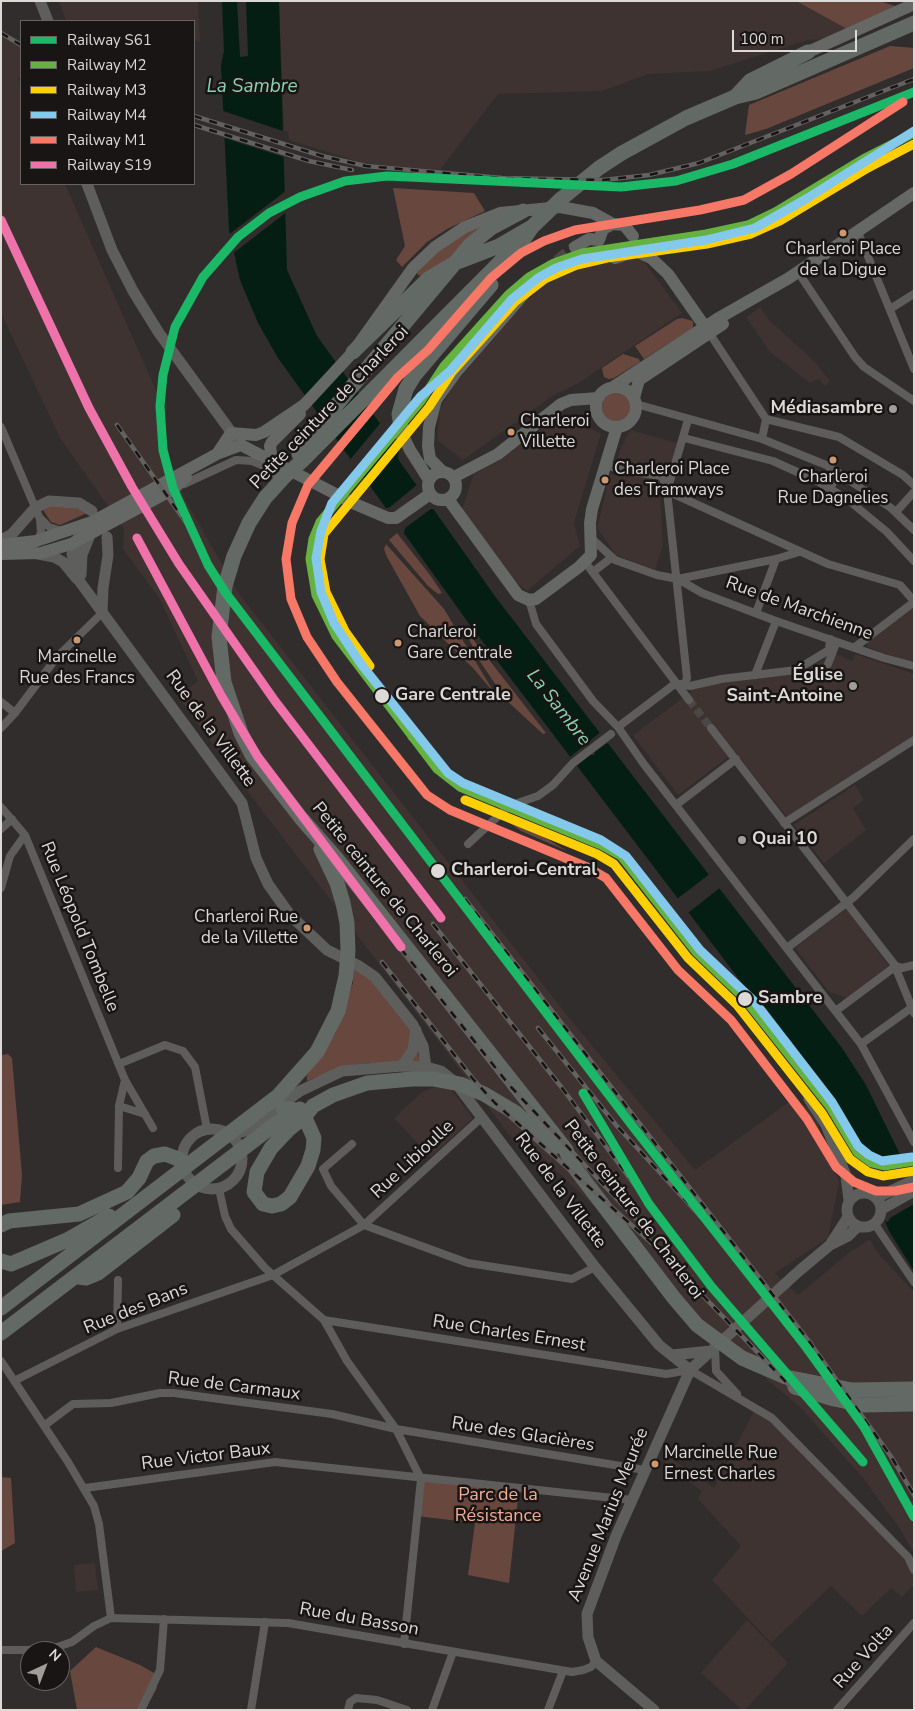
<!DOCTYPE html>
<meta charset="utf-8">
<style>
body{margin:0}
#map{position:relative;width:915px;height:1711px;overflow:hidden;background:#302d2c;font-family:"Nunito Sans",sans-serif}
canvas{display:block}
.frame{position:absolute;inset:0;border:2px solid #ddd9d7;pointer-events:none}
.legend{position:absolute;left:20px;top:20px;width:175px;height:165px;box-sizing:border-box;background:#181514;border:1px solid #676362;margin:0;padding:6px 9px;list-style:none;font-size:15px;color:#ddd9d7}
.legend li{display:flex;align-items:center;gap:10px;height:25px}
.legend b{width:25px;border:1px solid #676362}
.north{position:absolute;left:20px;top:1641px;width:50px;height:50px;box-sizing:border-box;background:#181514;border:1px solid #676362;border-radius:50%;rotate:43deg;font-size:14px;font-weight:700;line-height:20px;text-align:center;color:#ddd9d7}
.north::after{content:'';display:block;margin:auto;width:18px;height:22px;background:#a09d9b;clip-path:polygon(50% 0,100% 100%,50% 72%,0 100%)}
.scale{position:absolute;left:732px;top:30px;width:125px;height:22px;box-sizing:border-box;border:2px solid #ddd9d7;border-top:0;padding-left:6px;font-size:15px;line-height:18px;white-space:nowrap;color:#ddd9d7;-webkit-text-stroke:4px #181514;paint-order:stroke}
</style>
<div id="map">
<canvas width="915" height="1711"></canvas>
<div class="frame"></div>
<ul class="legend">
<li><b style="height:6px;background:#1ab867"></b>Railway S61</li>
<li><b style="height:6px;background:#65b240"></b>Railway M2</li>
<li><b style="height:6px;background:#ffcf06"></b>Railway M3</li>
<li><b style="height:6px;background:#84c8eb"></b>Railway M4</li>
<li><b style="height:6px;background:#f77867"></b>Railway M1</li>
<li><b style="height:6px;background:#f072aa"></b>Railway S19</li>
</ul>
<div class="north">N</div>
<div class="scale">100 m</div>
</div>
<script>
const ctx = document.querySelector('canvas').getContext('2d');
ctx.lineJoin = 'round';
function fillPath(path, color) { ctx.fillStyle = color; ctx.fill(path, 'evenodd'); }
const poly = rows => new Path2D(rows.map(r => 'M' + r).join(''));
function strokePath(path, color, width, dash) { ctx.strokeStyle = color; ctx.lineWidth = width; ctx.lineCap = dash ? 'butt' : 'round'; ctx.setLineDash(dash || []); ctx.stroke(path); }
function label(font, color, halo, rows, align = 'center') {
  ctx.font = font + ' "Nunito Sans",sans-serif'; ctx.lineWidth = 5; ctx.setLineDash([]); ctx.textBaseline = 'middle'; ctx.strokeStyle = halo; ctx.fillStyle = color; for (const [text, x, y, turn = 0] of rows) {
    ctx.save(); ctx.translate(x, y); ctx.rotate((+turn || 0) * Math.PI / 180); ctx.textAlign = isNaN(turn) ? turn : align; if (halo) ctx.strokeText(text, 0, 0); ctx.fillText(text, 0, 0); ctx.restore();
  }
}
const built = poly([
 [59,1,198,1,200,42,194,40,194,21,66,21],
 [279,1,796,1,849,30,829,39,808,40,710,71,648,74,602,91,498,94,440,170,363,163,289,140,288,132,284,131],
 [1,30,21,41,21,75,18,79,21,85,21,184,65,184,163,406,170,462,185,499,237,591,566,1014,695,1170,793,1099,813,1110,839,1182,828,1238,775,1273,798,1295,850,1252,870,1239,876,1251,914,1292,914,1553,900,1529,863,1478,800,1407,703,1326,634,1244,543,1158,521,1150,255,801,178,697,198,681,159,598,123,549,124,529,60,438,1,313],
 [599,256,612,263,635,259,643,260,682,313,577,384,554,395,463,460,437,440,440,409,451,389,509,319,560,266],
 [760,307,770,321,815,362,830,381,825,386,819,379,810,383,770,352,746,317],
 [565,419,601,433,574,523,580,546,527,591,514,581,461,512,474,474,502,459,547,424],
 [630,430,677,443,668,472,659,480,663,545,655,570,616,555,597,528,610,474,615,475,620,450],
 [914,606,914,661,908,663,867,647,866,642],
 [836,654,852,661,855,654,914,674,914,736,787,817,735,752,678,795,633,735,691,692,692,687,804,672,823,660,831,663],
 [855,785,864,800,853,808,866,830,824,863,794,825],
 [846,908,889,966,847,998,829,992,795,948],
 [445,1082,473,1118,431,1157,394,1118,421,1093],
 [755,1409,772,1418,908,1557,914,1570,914,1585,902,1597,891,1588,862,1616,831,1586,771,1643,712,1580,741,1546,698,1499,702,1491,666,1465,662,1452,714,1488],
 [95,1563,98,1590,76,1592,74,1565],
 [747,1620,788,1663,745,1710,742,1710,701,1673]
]);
const green = poly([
 [796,1,879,1,895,6,849,30],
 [890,46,914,48,914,68,766,129,745,135,749,105],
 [393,188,474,193,485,211,447,229,427,242,402,267,396,260,405,246],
 [488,220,454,257,420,276,415,272,436,250],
 [682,318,693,321,693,328,644,359,635,346,677,319],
 [623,354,639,359,640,362,614,378,609,379,604,377,602,368],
 '602 407a15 15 0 1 1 30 0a15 15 0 1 1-30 0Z',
 [68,504,87,513,60,525,51,522,43,510,49,505],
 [397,533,430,575,442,593,438,594,428,586,389,540],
 [386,544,444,609,495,694,473,668,420,616,387,557,384,549],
 [462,625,546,733,543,734,506,700,481,663],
 [503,818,544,837,567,851,521,831],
 [354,968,372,978,409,1028,421,1063,370,1063,345,1066,307,1081,307,1075,335,1034,353,983],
 [8,1054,12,1058,22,1175,20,1202,1,1205,1,1055],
 [1,1477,11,1478,15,1543,1,1551],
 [421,1479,519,1489,509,1583,468,1575,475,1523,417,1516],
 [96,1647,140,1665,154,1673,157,1688,145,1710,77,1710,70,1671]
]);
const water = poly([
 [222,1,237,1,240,57,248,56,246,1,279,1,287,270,317,336,399,450,398,459,497,599,842,1048,866,1085,914,1183,914,1271,889,1231,852,1137,837,1108,470,625,278,358,258,323,240,280,229,230,221,65,224,51]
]);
const pier = poly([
 [220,110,286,132,287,158,221,137],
 [287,190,288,211,231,255,227,236],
 [382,421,395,439,362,479,349,461],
 [418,484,436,509,431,509,405,528,403,538,383,509,390,507],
 [602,731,610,743,606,744,595,752,594,755,590,755,577,766,570,757],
 [711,873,721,887,688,913,677,899],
 [850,1135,860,1148,871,1155,881,1158,903,1155,914,1177,914,1204,890,1218,888,1222,883,1220,859,1166,849,1136]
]);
const streetTunnel = poly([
 [689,700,711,728]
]);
const primaryTunnel = poly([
 [543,272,575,247]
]);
const street = poly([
 [858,232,914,369],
 [798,272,855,357,864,367,914,401],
 [890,309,914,294],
 [710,334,766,419],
 [636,404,762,439,826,465,891,508,914,530],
 [766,419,839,437,903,475,914,485],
 [1,427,40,519,41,532,38,541],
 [684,438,773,461,817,481,847,499,887,532,914,561],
 [762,439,766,419],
 [606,465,625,471,662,476,667,491,828,564,900,585,914,601],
 [184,484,236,460,252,461,271,469,276,476],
 [830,489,838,472],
 [896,512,914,492],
 [40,518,49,527,62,531],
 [590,537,615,560,657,575,678,579,702,593,776,621,884,658,914,666],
 [585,562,689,700],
 [593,572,611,558],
 [678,579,776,559,799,552],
 [529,600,536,624,593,701,618,727,643,763,861,1044,914,1142],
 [756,613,776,559],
 [855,647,914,602],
 [828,664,835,646],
 [755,675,776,621],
 [685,683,687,678,667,491,688,420],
 [680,684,690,686,721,679,796,670,829,650,830,639],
 [1,702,15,713],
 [618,727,676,683],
 [1,728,15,713,57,657,102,613],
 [711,728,894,964,914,1013],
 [676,805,736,759],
 [1,807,25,835,125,1080,153,1128],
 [784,823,914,740],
 [1,829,12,819],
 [468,844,509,806,538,796,553,785,573,763,611,734],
 [1,888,10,856,25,835],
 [787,948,854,897,914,839],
 [837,1010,896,966,902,968,914,965],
 [861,1044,914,1006],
 [119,1064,165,1045,183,1051,195,1067,207,1129],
 [119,1106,145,1114],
 [352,1144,323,1169,331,1186,364,1225,468,1263,572,1279,595,1267],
 [118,1168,119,1106,125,1080],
 [219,1189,225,1216,231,1229,265,1268,324,1320,347,1361,396,1429,421,1479],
 [874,1223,914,1282],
 [324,1320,666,1374,690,1370,772,1418,908,1557,914,1570],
 [117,1329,118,1280],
 [715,1348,716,1371,737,1394],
 [1,1361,68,1462,94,1506,99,1524,111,1618],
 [14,1381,117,1329,273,1275,364,1225,482,1117],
 [45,1425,73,1404,111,1403,160,1393,174,1393,332,1414,396,1429,645,1470],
 [85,1488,275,1462,632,1500],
 [404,1644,421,1479],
 [1,1650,47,1650,60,1646,72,1642,94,1626,111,1618,288,1623,572,1672,583,1670,591,1667,596,1661],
 [141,1710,160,1670,164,1619],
 [251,1710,265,1622],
 [348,1710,350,1702,356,1698,377,1700,407,1710],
 [432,1710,453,1652],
 [548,1710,563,1671],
 [837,1710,914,1623]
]);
const secondary = poly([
 [40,1,48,21],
 [87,184,112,250,133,291,159,333,237,440],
 [79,536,72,554,80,582,242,803,256,858,268,884,290,915,327,950,359,966,375,977,413,1025,423,1046,426,1067],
 [1,540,12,534,35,508,49,501,79,503,92,511],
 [38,554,54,557,63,562,77,579],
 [81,575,82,555,90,535],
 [102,613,103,588,108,555,107,537],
 [402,1066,413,1050,416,1030],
 [809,1099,826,1125,846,1176,849,1200],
 '182 1159a30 30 0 1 1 60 0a30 30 0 1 1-60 0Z',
 [230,1135,245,1131,300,1091,342,1071,402,1066,426,1067,441,1071,455,1082,595,1267,659,1345,690,1370],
 '847 1210a17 17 0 1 1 34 0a17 17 0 1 1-34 0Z',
 [876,1198,914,1180],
 [882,1209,914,1191],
 [830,1245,848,1217],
 [672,1355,711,1351],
 [654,1710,596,1661,588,1637,587,1614,616,1536,690,1370,799,1271,830,1245,848,1236,858,1226]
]);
const primary = poly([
 [808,52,914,4],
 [575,247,589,239,599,240,603,229,613,224,624,225,633,236],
 [604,252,615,258,627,254,632,249,651,258,668,274,710,334],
 '596 407a20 20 0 1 1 40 0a20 20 0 1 1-40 0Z',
 [613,387,717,319,789,278,914,193],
 [634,398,639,380,723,324],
 [402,434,410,450,429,480],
 [217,454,231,433,256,435,264,432,304,405,353,352,413,268,435,247,465,227,500,213,560,207,593,213,613,224],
 [272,461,270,446,272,442,300,414],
 [442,471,430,459,428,446,429,427,436,400,457,371,543,272],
 '428 486a14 14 0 1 1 28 0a14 14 0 1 1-28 0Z',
 [454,477,498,454,561,404,571,400,598,398],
 [448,499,518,595,529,600,536,599,579,567,591,555,590,523,592,509,617,427],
 [1,545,36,541,92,522,217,454,241,445,355,504,388,518,396,518,430,494],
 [1,554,41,553,71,544,172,490,186,477]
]);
const highway = poly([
 [914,23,756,92,735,97,686,118,622,153,599,168,561,199,532,227,519,246,509,253,303,460,284,477,265,498,249,523,234,556,225,586,219,637,224,682,241,733,252,755,301,818,336,858,566,1150,571,1163,674,1298,697,1325,742,1358,786,1377,852,1390,914,1389],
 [736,96,750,81,808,52],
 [353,352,428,279,455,263,499,246,530,228],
 [402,434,399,414,406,389,414,376,491,285],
 [299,454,324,420,470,245,491,228,523,211],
 [283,1108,295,1110,301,1114,306,1120,314,1138,313,1150,308,1166,290,1197,281,1204,272,1206,263,1204,254,1192,257,1172,271,1148,288,1130,298,1122,306,1115,313,1106,333,1095,367,1083,412,1079,433,1079,460,1084,484,1094,516,1113,553,1148],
 [1,1225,9,1221,79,1214,127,1192,139,1178,147,1161,154,1156,165,1154,181,1160],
 [1,1261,11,1264,67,1240,109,1216],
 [79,1277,86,1278,98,1273,173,1215],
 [1,1308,278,1096,317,1052,338,1011,346,976,348,951,347,923,343,903,337,883,321,849],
 [1,1333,274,1125,300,1109],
 [795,1387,834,1399,863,1405,914,1404]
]);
const tram = poly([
 [408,739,422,750]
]);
const rail = poly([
 [1,33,21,45],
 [194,116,322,156,366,166,502,178,603,180,649,175,699,163,914,79],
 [194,125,309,161,352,170],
 [117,425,192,531],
 [465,899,811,1344,892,1458,914,1495],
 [433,924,562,1088,649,1204],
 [401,949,510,1086,635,1218],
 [382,962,473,1079,495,1103,655,1246,789,1385],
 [538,1028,616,1125,713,1230]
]);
const rail1 = poly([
 [914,92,733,164,676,181,621,187,387,176,345,181,300,197,269,213,238,237,203,277,175,327,163,375,160,406,163,450,173,488,208,565,225,592,634,1128,806,1347,864,1427,914,1517],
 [583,1093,649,1204,711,1286,863,1462]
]);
const rail2 = poly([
 [914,133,863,159,775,212,748,225,706,234,582,253,554,263,529,277,508,295,444,366,421,401,320,522,313,539,310,559,316,595,336,636,437,769,460,787,601,845,621,856,696,952,744,998,830,1107,857,1152,872,1163,884,1166,914,1161]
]);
const rail3 = poly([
 [370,666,345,631,326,592,320,559,324,534,429,407,452,372,515,302,545,279,577,265,607,258,707,244,751,234,780,221,868,168,914,144],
 [465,800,597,854,614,864,688,958,737,1005,822,1113,850,1159,868,1172,883,1176,914,1171]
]);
const rail4 = poly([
 [912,1157,882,1161,869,1155,858,1146,832,1102,754,1001,700,950,626,856,601,840,463,783,448,773,361,664,334,623,321,592,316,558,321,531,332,503,420,397,450,371,512,299,538,278,556,268,582,259,706,240,755,228,806,199,914,131]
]);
const rail5 = poly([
 [903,102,791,174,744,200,700,210,575,230,544,241,521,253,491,278,428,350,398,377,308,485,292,523,286,559,291,599,307,637,337,682,427,795,450,810,587,867,606,878,678,970,731,1020,807,1119,836,1167,854,1182,876,1191,895,1191,914,1187]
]);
const rail6 = poly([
 [1,220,89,408,132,487,179,564,275,701,441,918],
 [137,538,222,697,258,757,401,947]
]);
const markers = [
 [843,233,4.5,"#cd976f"],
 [893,409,5,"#a09d9b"],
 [511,432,4.5,"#cd976f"],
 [833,460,4.5,"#cd976f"],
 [605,480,4.5,"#cd976f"],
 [77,640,4.5,"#cd976f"],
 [398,643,4.5,"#cd976f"],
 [853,686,5,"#a09d9b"],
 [382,696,8,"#ddd9d7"],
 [742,840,5,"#a09d9b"],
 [438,871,8,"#ddd9d7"],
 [307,928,4.5,"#cd976f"],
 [745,999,8,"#ddd9d7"],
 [655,1464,4.5,"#cd976f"]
];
const busNames = [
 ["Charleroi Place",843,250,"center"],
 ["de la Digue",843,271,"center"],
 ["Charleroi",520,422],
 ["Villette",520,443],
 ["Charleroi Place",614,470],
 ["des Tramways",614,491],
 ["Charleroi",833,478,"center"],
 ["Rue Dagnelies",833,499,"center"],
 ["Charleroi",407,633],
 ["Gare Centrale",407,654],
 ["Marcinelle",77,658,"center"],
 ["Rue des Francs",77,679,"center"],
 ["Charleroi Rue",298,918,"right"],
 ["de la Villette",298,939,"right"],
 ["Marcinelle Rue",664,1454],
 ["Ernest Charles",664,1475]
];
const streetNames = [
 ["Petite ceinture de Charleroi",330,408,-46],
 ["Rue de Marchienne",799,609,20],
 ["Rue de la Villette",210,729,54],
 ["Petite ceinture de Charleroi",384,890,51],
 ["Rue Léopold Tombelle",79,927,68],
 ["Rue Libioulle",413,1160,-43],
 ["Rue de la Villette",560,1191,53],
 ["Petite ceinture de Charleroi",633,1210,53],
 ["Rue des Bans",136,1309,-22],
 ["Rue Charles Ernest",509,1334,9],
 ["Rue de Carmaux",234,1387,7],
 ["Rue des Glacières",523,1435,9],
 ["Rue Victor Baux",206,1457,-7],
 ["Avenue Marius Meurée",609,1515,-68],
 ["Rue du Basson",359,1620,10],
 ["Rue Volta",864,1657,-48]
];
const poiNames = [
 ["Médiasambre",883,409],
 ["Église",843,676],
 ["Saint-Antoine",843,697],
 ["Quai 10",752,840,"left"]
];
const stopNames = [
 ["Gare Centrale",395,696],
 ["Charleroi-Central",451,871],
 ["Sambre",758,999]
];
const parkNames = [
 ["Parc de la",498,1496],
 ["Résistance",498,1517]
];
const waterNames = [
 ["La Sambre",252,87],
 ["La Sambre",558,708,52]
];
fillPath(built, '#3e3330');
fillPath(green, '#68483e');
fillPath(water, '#041e13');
fillPath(pier, '#302d2c');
strokePath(streetTunnel, '#4a4746', 8, [8, 4]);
strokePath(primaryTunnel, '#4a4746', 12, [12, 6]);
strokePath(street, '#5f5d5c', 8);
strokePath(secondary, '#5e5f5c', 11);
strokePath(primary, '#656865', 12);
strokePath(highway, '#636965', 15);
strokePath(tram, '#636261', 1);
strokePath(rail, '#636261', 4.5);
strokePath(rail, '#181514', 2.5, [8]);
strokePath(rail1, '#1ab867', 9);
strokePath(rail2, '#65b240', 9);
strokePath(rail3, '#ffcf06', 9);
strokePath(rail4, '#84c8eb', 9);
strokePath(rail5, '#f77867', 9);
strokePath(rail6, '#f072aa', 9);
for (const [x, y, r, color] of markers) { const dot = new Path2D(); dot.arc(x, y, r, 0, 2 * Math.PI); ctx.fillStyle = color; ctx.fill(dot); strokePath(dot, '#181514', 2); }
label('17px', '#ddd9d7', '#181514', busNames, 'left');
label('18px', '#ddd9d7', '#181514', streetNames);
label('bold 18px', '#ddd9d7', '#181514', poiNames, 'right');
label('bold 18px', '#ddd9d7', '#181514', stopNames, 'left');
label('18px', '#f4ac96', '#181514', parkNames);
label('italic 19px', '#88d3b0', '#181514', waterNames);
</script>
